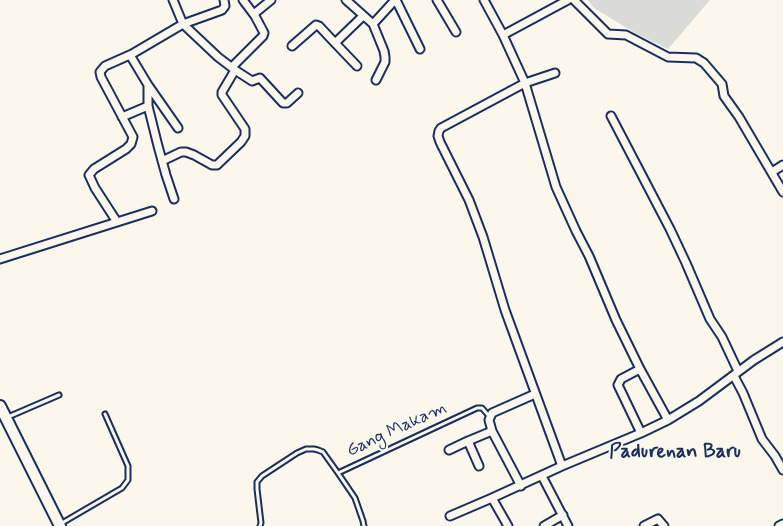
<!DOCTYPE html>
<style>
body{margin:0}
canvas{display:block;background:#fbf7ec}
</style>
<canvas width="783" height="526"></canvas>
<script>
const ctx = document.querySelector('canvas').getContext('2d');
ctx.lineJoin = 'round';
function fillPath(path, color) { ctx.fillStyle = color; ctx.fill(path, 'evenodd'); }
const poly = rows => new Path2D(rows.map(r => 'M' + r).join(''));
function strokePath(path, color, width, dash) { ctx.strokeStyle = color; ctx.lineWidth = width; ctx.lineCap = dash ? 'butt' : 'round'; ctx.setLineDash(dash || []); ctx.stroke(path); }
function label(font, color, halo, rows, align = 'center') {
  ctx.font = font + ' Mynerve,sans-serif'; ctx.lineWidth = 4; ctx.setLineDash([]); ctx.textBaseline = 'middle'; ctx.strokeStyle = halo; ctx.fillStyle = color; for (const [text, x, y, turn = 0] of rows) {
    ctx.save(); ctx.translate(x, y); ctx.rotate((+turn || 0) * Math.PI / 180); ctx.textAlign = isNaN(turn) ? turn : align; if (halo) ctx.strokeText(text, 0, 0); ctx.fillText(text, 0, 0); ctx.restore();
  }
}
const green = poly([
 [588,0,710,0,668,49,635,33,594,8]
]);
const lane = poly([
 [8,417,59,395],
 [338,473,355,498,363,521,364,526],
 [62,523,122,488,128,480,128,466,105,414],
 [260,526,261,523,257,489,257,482,262,476,297,453,306,449,314,449,318,450,323,452,338,473,477,408,482,408,489,416]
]);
const street = poly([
 [173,0,183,24,218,57,235,70,252,81,260,78,283,103,287,103,298,93],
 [243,0,255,16],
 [346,0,373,24],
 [396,0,420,49],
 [437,0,456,32],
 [484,0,503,35,525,83,556,187,576,231,589,256,616,320,640,369,668,420],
 [574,0,608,34,626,35,668,57,696,58,704,63,722,84,724,96,739,117,783,192],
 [503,35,568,0],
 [335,43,357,66],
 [292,46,316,25,319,26,335,43,363,16],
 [130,55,148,85,178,128],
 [232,67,263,36,264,33,263,31,255,16,255,13,271,0],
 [555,73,525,83,441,128,439,131,438,136,440,142,469,200,483,237,505,310,562,466],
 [376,80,385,62,385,57,384,51,373,24,395,0],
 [148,85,148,106,158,146,166,175,174,199],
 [611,116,670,229,686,263,710,319,722,337,738,371],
 [122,117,148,106],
 [162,161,181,152,186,152,194,155,212,165,217,165,241,142,245,136,245,129,222,95,222,92,235,70],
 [772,172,783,165],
 [117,222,95,188,89,175,94,169,126,149,131,144,133,137,101,77,100,72,105,66,132,54,183,24,222,10,225,6,224,0],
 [0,259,152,211],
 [640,369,621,379,618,385,641,433],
 [734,376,743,393,762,439,775,456,783,470],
 [492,431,489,420,492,413,535,394],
 [449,450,468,441],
 [479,466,468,441,492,431,521,486],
 [542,476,568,526],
 [450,516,492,498],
 [508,526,492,498,562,466,641,433,668,420,699,401,754,360,783,342],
 [544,526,563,515],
 [644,526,658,519,664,526],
 [779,526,783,524]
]);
const secondary = poly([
 [0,406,60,526]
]);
const streetNames = [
 ["Gang Makam",397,430,-25]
];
const quarterNames = [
 ["Padurenan Baru",675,453]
];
fillPath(green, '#dadad7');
strokePath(lane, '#1b2f5e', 7);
strokePath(street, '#1b2f5e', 11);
strokePath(secondary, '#1b2f5e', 14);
strokePath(lane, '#fbf7ec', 3);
strokePath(street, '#fbf7ec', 7);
strokePath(secondary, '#fbf7ec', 10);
label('18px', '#1b2f5e', '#fbf7ec', streetNames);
label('bold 20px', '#1b2f5e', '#fbf7ec', quarterNames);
</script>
